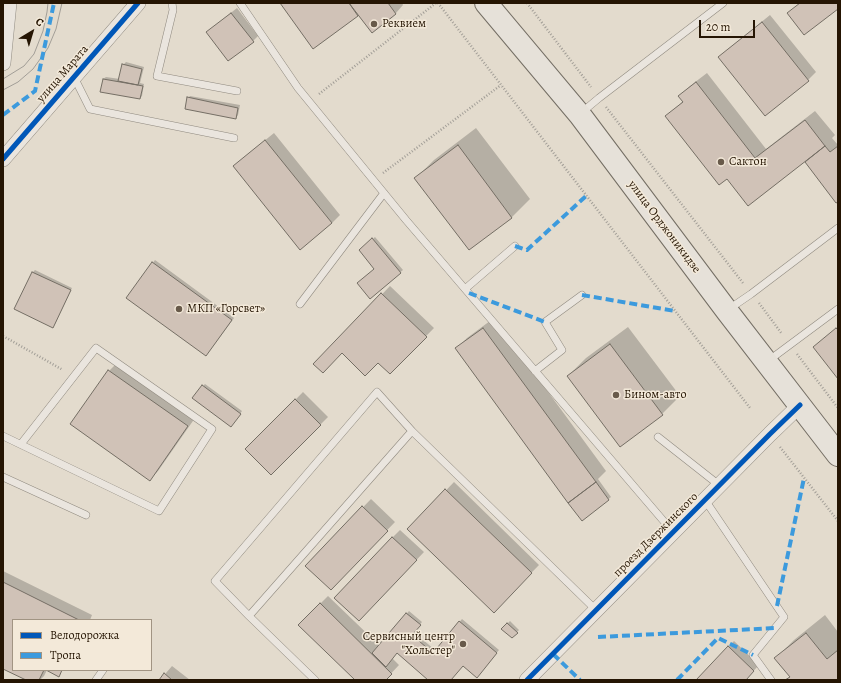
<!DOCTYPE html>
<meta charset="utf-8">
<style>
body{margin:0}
#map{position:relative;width:841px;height:683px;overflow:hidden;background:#e3dbcd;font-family:Alegreya,serif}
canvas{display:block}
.frame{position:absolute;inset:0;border:4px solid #251503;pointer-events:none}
.legend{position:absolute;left:12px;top:619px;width:140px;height:52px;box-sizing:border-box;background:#f3e9d9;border:1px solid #a19483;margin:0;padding:5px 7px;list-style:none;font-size:12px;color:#251503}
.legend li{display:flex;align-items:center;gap:8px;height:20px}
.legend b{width:20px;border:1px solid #a19483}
.north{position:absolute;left:12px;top:12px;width:40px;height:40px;-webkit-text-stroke:3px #f3e9d9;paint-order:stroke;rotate:38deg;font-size:11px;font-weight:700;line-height:16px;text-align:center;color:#251503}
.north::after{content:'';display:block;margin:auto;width:14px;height:18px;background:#251503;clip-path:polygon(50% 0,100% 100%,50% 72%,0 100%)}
.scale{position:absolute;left:699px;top:20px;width:56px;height:18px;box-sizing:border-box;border:2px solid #251503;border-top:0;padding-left:5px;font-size:12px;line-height:14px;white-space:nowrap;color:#251503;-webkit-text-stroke:3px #f3e9d9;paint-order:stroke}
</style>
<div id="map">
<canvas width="841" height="683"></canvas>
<div class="frame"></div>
<ul class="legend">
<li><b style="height:5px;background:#0057b8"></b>Велодорожка</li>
<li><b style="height:5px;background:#3c9add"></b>Тропа</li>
</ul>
<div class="north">С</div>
<div class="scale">20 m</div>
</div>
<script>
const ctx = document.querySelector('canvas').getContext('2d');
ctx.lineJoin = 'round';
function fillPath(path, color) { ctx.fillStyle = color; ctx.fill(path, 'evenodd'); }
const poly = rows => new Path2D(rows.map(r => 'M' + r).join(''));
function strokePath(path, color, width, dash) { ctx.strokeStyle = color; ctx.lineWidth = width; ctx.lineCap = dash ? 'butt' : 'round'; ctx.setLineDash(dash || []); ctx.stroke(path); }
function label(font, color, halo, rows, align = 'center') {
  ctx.font = font + ' Alegreya,serif'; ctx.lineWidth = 3; ctx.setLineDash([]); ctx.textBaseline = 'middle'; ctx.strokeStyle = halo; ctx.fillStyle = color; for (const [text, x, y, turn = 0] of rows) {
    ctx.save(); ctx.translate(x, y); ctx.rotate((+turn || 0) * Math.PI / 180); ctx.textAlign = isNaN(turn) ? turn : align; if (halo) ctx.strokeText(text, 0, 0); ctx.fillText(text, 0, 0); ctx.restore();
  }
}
const shadow = poly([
 [281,3,402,3,403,5,396,13,372,32,358,15,313,47],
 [237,8,258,36,253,41,213,27],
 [770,15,816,72,808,80,765,114,727,50],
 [126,62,144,67,140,83,144,84,142,96,140,98,103,79,106,77,120,79,123,65],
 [707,73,766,149,815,111,835,135,832,138,838,145,838,201,836,202,805,161,727,178,667,116,683,101,679,96,690,86],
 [190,96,240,105,238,115,236,118,188,98],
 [476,128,530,199,512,217,469,249,416,178,434,160],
 [274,133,340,215,332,223,300,248,234,166,242,159],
 [375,237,403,270,370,297,375,269,362,248],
 [155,260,234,318,208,353,127,297],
 [35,270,72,288,55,324,53,326,15,309,33,272],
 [390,286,434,328,390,373,379,361,342,352,315,364],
 [494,318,606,471,598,479,611,497,582,520,456,349,467,338],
 [628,327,680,396,662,414,568,376,586,358],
 [117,363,195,418,158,471,150,479,109,371],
 [205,384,242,411,234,423,203,386],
 [303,392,328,417,271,474,247,449],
 [454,482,539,565,494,611,409,529],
 [371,499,395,522,338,581,306,566],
 [400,530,424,552,367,612,392,538],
 [3,571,92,615,90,620,13,620,13,670,47,670,44,676,40,680,28,680,3,667],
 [328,596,380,646,409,611,422,622,414,632,436,651,462,619,499,650,479,674,463,665,450,680,430,680,397,652,392,658,399,665,385,680,356,680,299,625],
 [825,615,838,632,838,680,786,680,790,676,776,658,794,640],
 [510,621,519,630,512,637,502,629],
 [734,641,759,665,745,680,698,680],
 [172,666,190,680,160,680]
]);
const building = poly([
 [280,3,349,3,358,16,313,49,280,3],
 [349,3,388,3,396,14,372,33,349,3],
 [800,3,838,3,838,9,804,35,787,13,800,3],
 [231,13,254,42,228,61,206,32,231,13],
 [762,22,809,81,765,116,718,57,762,22],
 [122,64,142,69,138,85,118,81,122,64],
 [103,79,143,86,140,99,100,92,103,79],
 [696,82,755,158,805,120,825,146,748,206,727,179,719,185,665,116,683,102,678,96,696,82],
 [187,97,238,108,236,119,185,109,187,97],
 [265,140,332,223,300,250,233,166,265,140],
 [458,145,512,218,469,250,414,178,458,145],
 [825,146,830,152,838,146,838,202,836,203,805,162,825,146],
 [372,238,401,273,370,299,357,283,374,269,359,250,372,238],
 [152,262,232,320,206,356,126,298,152,262],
 [32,272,71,290,53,328,14,309,32,272],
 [381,293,427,337,390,374,378,363,365,376,342,353,323,373,313,364,381,293],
 [483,328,596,482,568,503,455,348,483,328],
 [836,328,838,330,838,379,813,347,836,328],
 [610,344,663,415,620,447,567,376,610,344],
 [108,370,188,426,150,481,70,424,108,370],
 [202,385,241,414,231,427,192,398,202,385],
 [295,399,321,425,271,475,245,449,295,399],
 [596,482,609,500,582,521,568,503,596,482],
 [445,489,532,573,494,613,407,529,445,489],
 [362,506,388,531,331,590,305,566,362,506],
 [392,537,417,560,359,621,334,598,392,537],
 [3,582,79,620,13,620,13,670,44,670,39,680,26,680,3,669,3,582],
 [320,603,392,674,386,680,355,680,298,625,320,603],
 [406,613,421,625,412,635,433,653,459,621,497,653,477,678,463,666,451,680,428,680,397,653,386,667,372,653,406,613],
 [507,623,518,633,512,638,501,629,507,623],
 [806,633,827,659,838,650,838,680,785,680,790,677,774,658,806,633],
 [728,646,754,671,746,680,696,680,728,646],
 [46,670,62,670,59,677,46,670],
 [164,673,172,680,159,680,164,673]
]);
const path = poly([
 [438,3,750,408],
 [527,3,591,87],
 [319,94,436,3],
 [606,107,743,283],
 [383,173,501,85],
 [759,303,782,334],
 [3,336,63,370],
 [797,354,838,408],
 [780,447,838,521]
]);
const service = poly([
 [172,3,173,10,157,76,237,91],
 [240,3,298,88,406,220,673,532],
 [74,77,90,109,234,138],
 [581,113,599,98,723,3],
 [465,289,515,246],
 [300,304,384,193],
 [729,309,751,294,838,228],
 [768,361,838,309],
 [535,371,562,350,545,322,582,295],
 [3,436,159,511,212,429,96,348,21,444],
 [658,437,719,485],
 [3,477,86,515],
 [705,500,784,617,753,655,771,680],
 [249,616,215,581,377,392,412,431],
 [96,680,103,670],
 [315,680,249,616,412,431,596,610]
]);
const minor = poly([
 [3,63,9,3],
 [3,159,138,3],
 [527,680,770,434,800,405]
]);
const primary = poly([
 [486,3,580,115,727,311,838,455]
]);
const tram = poly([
 [3,79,24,66,34,54,43,31,47,12,48,3],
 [3,90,18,82,33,69,48,48,56,29,62,3]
]);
const quiet = poly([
 [3,115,35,91,54,3],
 [515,246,527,250,586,196],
 [469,293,545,322],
 [582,295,675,311],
 [777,606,804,478],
 [598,637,776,628],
 [553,654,580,680],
 [677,680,718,638,753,655]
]);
const cycleway = poly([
 [3,159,138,3],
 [527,680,770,434,800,405]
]);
const markers = [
 [374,24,4,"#685a4a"],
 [721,162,4,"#685a4a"],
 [179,309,4,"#685a4a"],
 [616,395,4,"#685a4a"],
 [463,644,4,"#685a4a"]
];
const poiNames = [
 ["Реквием",382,24],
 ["Сактон",729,162],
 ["МКП «Горсвет»",187,309],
 ["Бином-авто",624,395],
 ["Сервисный центр",455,637,"right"],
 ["\"Хольстер\"",455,651,"right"]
];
const streetNames = [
 ["улица Марата",63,74,-49],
 ["улица Орджоникидзе",664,227,53],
 ["проезд Дзержинского",656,535,-45]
];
fillPath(shadow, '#0003');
fillPath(building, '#d0c2b7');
strokePath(building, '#746e64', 1);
strokePath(service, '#8f897f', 8);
strokePath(minor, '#8f897f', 16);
strokePath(primary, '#746e64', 24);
strokePath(path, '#a29e97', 2.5, [1, 2]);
strokePath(service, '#eae5de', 7);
strokePath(minor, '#eae5de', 15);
strokePath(primary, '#e6e1d9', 22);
strokePath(tram, '#a29e97', 1);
strokePath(quiet, '#3c9add', 4, [8, 4]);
strokePath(cycleway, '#0057b8', 5);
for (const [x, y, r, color] of markers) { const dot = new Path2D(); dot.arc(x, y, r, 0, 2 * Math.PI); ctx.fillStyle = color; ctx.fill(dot); strokePath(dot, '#f3e9d9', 1.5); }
label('12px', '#251503', '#f3e9d9', poiNames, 'left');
label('12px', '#251503', '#f3e9d9', streetNames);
</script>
